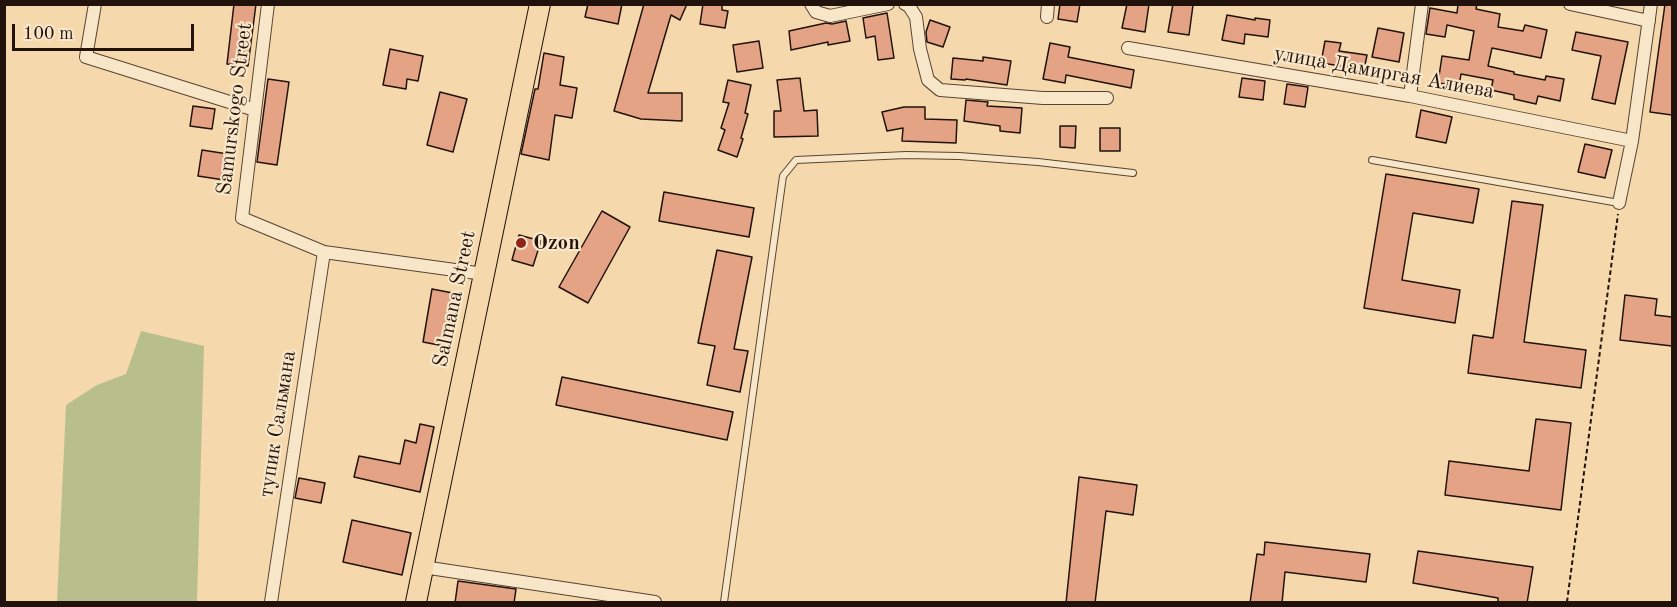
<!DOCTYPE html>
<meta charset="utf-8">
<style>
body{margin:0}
#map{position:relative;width:1677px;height:607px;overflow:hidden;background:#f5d8ac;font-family:"Old Standard TT",serif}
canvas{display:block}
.frame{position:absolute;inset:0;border:6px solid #21120b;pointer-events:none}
.scale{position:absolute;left:12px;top:24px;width:182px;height:27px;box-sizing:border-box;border:3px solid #21120b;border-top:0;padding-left:8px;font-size:18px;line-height:21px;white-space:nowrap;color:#21120b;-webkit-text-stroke:4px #f8e6c9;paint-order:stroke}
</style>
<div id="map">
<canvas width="1677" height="607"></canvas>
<div class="frame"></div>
<div class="scale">100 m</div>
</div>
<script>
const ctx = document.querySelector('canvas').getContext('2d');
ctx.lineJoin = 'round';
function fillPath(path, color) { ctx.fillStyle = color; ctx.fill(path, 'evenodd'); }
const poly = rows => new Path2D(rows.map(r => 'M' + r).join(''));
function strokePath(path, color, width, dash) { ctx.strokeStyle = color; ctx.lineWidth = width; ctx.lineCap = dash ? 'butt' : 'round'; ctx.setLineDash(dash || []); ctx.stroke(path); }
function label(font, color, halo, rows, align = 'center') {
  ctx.font = font + ' "Old Standard TT",serif'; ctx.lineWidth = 4.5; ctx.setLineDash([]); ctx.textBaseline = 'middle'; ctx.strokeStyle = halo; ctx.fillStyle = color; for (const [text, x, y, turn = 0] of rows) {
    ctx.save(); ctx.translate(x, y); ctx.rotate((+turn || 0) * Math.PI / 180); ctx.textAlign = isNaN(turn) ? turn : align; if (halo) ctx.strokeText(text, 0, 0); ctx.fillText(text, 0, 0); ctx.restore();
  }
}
const green = poly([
 [141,331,204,346,197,602,57,602,66,405,97,385,126,374]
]);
const building = poly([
 [234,4,256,4,248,66,227,64,234,4],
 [588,4,622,4,618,24,585,17,588,4],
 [644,4,687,4,680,20,671,15,648,93,682,93,682,121,641,119,614,111,644,4],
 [703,4,722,4,722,10,728,11,725,28,700,24,703,4],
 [1060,4,1080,4,1077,22,1058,19,1060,4],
 [1127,4,1149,4,1145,32,1122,28,1127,4],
 [1173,4,1193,5,1189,35,1168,32,1173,4],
 [1458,4,1477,4,1476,9,1500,14,1498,27,1523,31,1525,25,1547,30,1541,58,1492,48,1488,66,1514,72,1514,74,1545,80,1546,76,1564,79,1560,101,1538,96,1536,104,1514,99,1514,95,1491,90,1493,80,1461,74,1459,86,1438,83,1442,56,1469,60,1474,31,1447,25,1445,37,1426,34,1430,8,1457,13,1458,4],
 [1665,4,1672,4,1672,115,1650,112,1665,4],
 [887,13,894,58,878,60,875,36,866,38,863,18,887,13],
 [1227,15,1255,20,1255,18,1270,20,1268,37,1245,34,1244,44,1222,40,1227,15],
 [930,20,950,27,943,47,927,42,926,32,930,20],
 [846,21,850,41,828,45,828,42,791,50,789,31,826,23,832,24,846,21],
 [1378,28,1404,33,1399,62,1372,57,1378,28],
 [1576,32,1628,42,1615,104,1592,99,1601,56,1572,50,1576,32],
 [759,41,763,68,737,72,733,45,759,41],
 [1325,41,1341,43,1339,51,1367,55,1363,75,1347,73,1348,67,1321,63,1325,41],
 [1050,43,1070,47,1068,57,1134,70,1131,88,1066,75,1065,83,1043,79,1050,43],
 [390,49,423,56,418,81,407,79,406,89,383,85,390,49],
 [544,53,564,57,560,85,577,88,572,118,555,115,549,160,521,154,535,89,538,89,544,53],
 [983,57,1011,61,1007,85,966,79,965,80,951,79,953,58,983,61,983,57],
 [800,78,804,111,817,110,818,136,774,137,774,111,781,111,777,80,800,78],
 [1242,78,1265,81,1263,100,1239,97,1242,78],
 [268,79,289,82,277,165,257,162,268,79],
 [728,80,751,85,745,113,748,114,741,138,743,139,737,157,718,150,725,130,721,128,729,103,723,102,728,80],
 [1287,84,1308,87,1305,107,1284,104,1287,84],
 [440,92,467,99,453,152,427,145,440,92],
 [966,100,988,102,987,106,1022,108,1020,133,1000,131,1000,126,964,121,966,100],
 [193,106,215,109,212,129,190,126,193,106],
 [904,107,925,107,925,119,957,120,956,143,902,141,903,128,887,131,882,112,904,107],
 [1421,110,1452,117,1446,143,1416,137,1421,110],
 [1060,126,1076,126,1075,148,1060,147,1060,126],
 [1100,128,1120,128,1120,151,1100,151,1100,128],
 [1585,144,1612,150,1605,178,1578,172,1585,144],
 [202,150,228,154,224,180,198,176,202,150],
 [1386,174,1479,189,1473,223,1413,213,1402,280,1460,290,1455,323,1364,308,1386,174],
 [664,192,754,208,749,237,659,221,664,192],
 [1512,201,1543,205,1524,342,1586,350,1581,388,1468,373,1473,335,1493,338,1512,201],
 [602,211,630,227,588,303,559,287,602,211],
 [519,235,541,241,533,266,512,260,519,235],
 [717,250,752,257,734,349,748,351,740,392,707,385,715,346,698,343,717,250],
 [432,289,458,294,449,347,423,342,432,289],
 [1625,295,1657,299,1655,315,1672,317,1672,346,1620,340,1625,295],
 [562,377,733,412,727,440,556,405,562,377],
 [1536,419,1571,423,1561,510,1445,495,1449,461,1529,471,1536,419],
 [420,424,434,427,420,492,354,477,359,456,400,464,405,440,416,443,420,424],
 [1079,477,1137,485,1133,515,1106,511,1095,603,1066,603,1079,477],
 [299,478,325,483,321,503,295,498,299,478],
 [352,520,411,533,402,575,343,562,352,520],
 [1265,542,1370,554,1366,582,1285,572,1282,603,1250,603,1257,554,1264,555,1265,542],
 [1418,551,1533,567,1527,603,1498,603,1498,598,1413,583,1418,551],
 [458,581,516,589,514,603,455,603,458,581]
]);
const path = poly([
 [1567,602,1618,214]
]);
const service = poly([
 [1372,160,1619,203],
 [724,602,783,176,796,160,906,155,959,156,1038,162,1133,173]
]);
const minor = poly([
 [95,4,86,57,255,110],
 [268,4,242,218,324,252,484,274],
 [811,4,816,12,830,16,888,4],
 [905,4,909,6,916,17,920,49,928,80,940,90,1043,98,1107,98],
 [1570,4,1649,21],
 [1047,17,1048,4],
 [1128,48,1410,96,1632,141],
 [1410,96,1422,4],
 [1619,203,1632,141,1651,4],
 [423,567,655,602],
 [271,602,324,252]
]);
const primary = poly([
 [416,602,540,4]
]);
const markers = [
 [521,243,6,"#8f2418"]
];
const streetNames = [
 ["улица Дамиргая Алиева",1384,73,10],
 ["Samurskogo Street",235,109,-83],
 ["Salmana Street",455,299,-78],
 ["тупик Сальмана",278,424,-81]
];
const poiNames = [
 ["Ozon",533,243]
];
fillPath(green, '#b9bf8c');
fillPath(building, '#e5a386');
strokePath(building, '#21120b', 1.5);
strokePath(service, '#564433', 8);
strokePath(minor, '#564433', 14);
strokePath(primary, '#21120b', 22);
strokePath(path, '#21120b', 2, [4.5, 3]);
strokePath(service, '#f8e6c9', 6);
strokePath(minor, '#f8e6c9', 12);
strokePath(primary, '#f5d8ac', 20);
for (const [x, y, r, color] of markers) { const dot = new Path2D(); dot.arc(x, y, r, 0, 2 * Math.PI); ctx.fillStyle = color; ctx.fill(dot); strokePath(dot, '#f8e6c9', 2); }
label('21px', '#21120b', '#f8e6c9', streetNames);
label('bold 21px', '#21120b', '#f8e6c9', poiNames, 'left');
</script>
